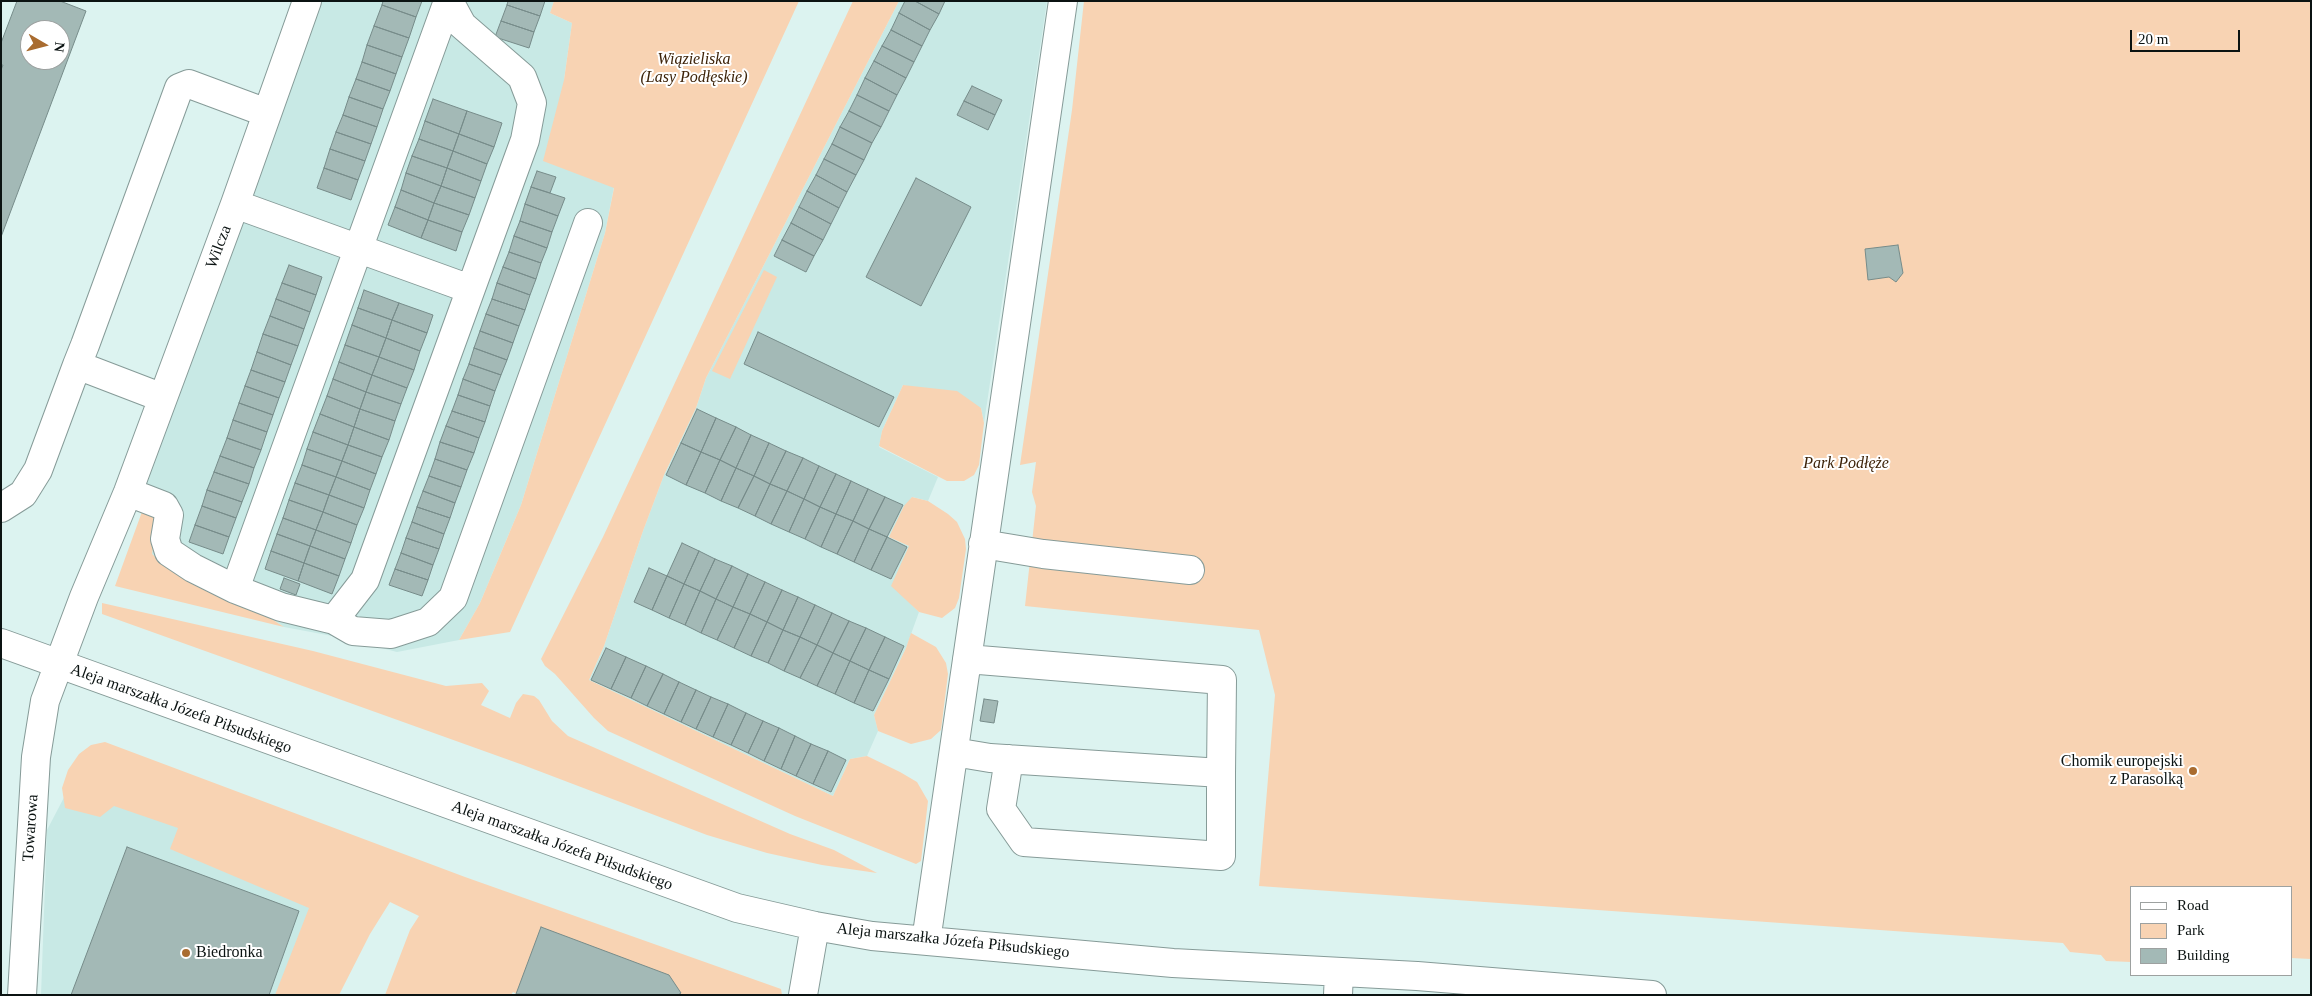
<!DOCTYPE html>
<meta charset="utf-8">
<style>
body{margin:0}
#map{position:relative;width:2312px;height:996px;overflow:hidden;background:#dcf3f0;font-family:"Times New Roman",serif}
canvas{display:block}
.frame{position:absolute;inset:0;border:2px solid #0b1312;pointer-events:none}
.legend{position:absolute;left:2130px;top:886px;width:162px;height:90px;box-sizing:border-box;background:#fff;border:1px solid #9da1a0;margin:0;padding:6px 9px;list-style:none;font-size:15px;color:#0b1312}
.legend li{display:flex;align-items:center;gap:10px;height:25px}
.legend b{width:25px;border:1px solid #9da1a0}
.north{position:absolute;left:20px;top:20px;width:50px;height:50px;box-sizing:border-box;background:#fff;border:1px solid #9da1a0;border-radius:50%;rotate:98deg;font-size:14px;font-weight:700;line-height:20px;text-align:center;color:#0b1312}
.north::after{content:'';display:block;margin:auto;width:18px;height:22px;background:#a96c30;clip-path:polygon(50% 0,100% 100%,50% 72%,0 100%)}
.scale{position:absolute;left:2130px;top:30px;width:110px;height:22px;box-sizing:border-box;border:2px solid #0b1312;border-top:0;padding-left:6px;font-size:15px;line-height:18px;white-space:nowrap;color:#0b1312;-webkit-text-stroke:4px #fff;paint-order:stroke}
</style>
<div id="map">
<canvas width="2312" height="996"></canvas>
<div class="frame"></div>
<ul class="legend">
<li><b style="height:6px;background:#fff"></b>Road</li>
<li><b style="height:14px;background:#f8d3b3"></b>Park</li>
<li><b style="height:14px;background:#a3b9b6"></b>Building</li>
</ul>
<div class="north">N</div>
<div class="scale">20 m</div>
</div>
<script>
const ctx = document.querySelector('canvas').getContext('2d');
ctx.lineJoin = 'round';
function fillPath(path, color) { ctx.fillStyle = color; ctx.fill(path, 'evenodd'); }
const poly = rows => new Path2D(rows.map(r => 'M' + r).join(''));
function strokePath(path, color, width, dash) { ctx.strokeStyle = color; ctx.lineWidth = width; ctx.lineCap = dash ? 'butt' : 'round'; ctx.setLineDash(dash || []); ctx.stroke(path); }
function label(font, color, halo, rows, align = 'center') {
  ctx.font = font + ' "Times New Roman",serif'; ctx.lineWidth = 4; ctx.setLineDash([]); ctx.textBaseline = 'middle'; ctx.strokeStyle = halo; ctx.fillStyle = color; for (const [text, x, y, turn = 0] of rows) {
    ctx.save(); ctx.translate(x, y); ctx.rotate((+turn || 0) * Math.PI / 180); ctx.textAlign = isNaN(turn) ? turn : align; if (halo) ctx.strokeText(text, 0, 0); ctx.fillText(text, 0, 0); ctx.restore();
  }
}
const built = poly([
 [307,1,554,1,550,13,572,23,564,80,614,187,605,233,521,505,480,603,459,640,397,652,343,638,284,627,235,595,162,563,151,554,158,518,120,501],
 [899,1,1047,1,984,423,981,408,903,385,882,431,879,447,938,477,928,501,912,497,889,537,909,546,912,605,919,612,906,648,874,715,878,731,867,756,850,759,833,796,589,680,604,646,643,531,664,475,696,408,706,378],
 [81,765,340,839,282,995,41,995,47,830]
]);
const green = poly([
 [554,1,799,1,510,632,459,640,480,603,521,505,605,233,614,188,543,161,564,80,572,23,550,13],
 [853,1,899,1,706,378,696,408,664,475,643,531,604,646,589,680,833,796,850,759,867,756,900,772,917,782,928,801,921,861,916,864,795,816,608,731,594,718,555,674,545,666,541,659,603,537],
 [1084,1,2311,1,2311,959,2291,958,2291,887,2131,887,2131,962,2106,961,2101,955,2070,952,2063,943,1259,886,1275,695,1259,630,1025,606,1036,506,1032,492,1036,462,1020,465,1072,110],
 [764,270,777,277,730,379,712,371],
 [903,385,957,391,981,408,984,423,979,465,974,475,964,481,947,481,879,446,882,431],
 [912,497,928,501,948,514,957,522,965,539,966,549,959,598,955,608,942,618,919,612,891,586,909,546,889,537,904,506],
 [143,509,158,518,152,554,162,563,235,595,284,627,115,586],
 [102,603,313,651,446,686,482,683,489,691,481,705,510,718,516,703,523,694,534,696,539,700,552,721,568,736,790,834,834,850,877,873,822,865,767,853,707,835,523,765,102,614],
 [911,633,936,647,946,663,948,674,941,730,931,739,911,744,878,731,874,715,906,648],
 [105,742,465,877,781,989,782,995,519,995,513,992,511,995,385,995,410,930,419,916,390,902,370,934,339,995,275,995,309,908,170,849,178,828,114,806,100,817,65,808,62,788,68,770,79,754,91,745]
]);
const building = poly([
 [17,1,60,1,86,11,1,237,1,70,3,65,1,65,1,43,17,1],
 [30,30,60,30,60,60,30,60,30,30],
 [383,1,422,1,416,17,382,5,383,1],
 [508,1,545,1,540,16,507,5,508,1],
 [905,1,915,1,939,14,930,30,899,13,905,1],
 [915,1,945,1,939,14,915,1],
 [382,5,416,17,409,38,374,26,382,5],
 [507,5,540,16,534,32,501,21,507,5],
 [899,13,930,30,922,46,891,30,899,13],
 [501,21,534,32,529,48,495,37,501,21],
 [374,26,409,38,402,57,367,45,374,26],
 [891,30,922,46,914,62,882,46,891,30],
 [367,45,402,57,396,74,362,62,367,45],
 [882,46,914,62,906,78,874,61,882,46],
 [874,61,906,78,897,95,865,78,874,61],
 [362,62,396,74,390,91,356,79,362,62],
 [865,78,897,95,889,111,857,95,865,78],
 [356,79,390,91,383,109,349,97,356,79],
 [972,86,1002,100,995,115,964,101,972,86],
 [857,95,889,111,881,127,849,111,857,95],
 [349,97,383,109,377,127,343,115,349,97],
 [433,99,467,111,459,134,425,121,433,99],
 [964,101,995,115,988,130,957,115,964,101],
 [467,111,502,123,494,147,459,134,467,111],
 [849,111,881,127,872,143,840,127,849,111],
 [343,115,377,127,371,144,336,132,343,115],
 [425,121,459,134,453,151,419,139,425,121],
 [840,127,872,143,864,160,832,144,840,127],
 [336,132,371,144,365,161,330,149,336,132],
 [459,134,494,147,487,164,453,151,459,134],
 [419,139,453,151,447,168,412,156,419,139],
 [832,144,864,160,856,175,824,159,832,144],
 [330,149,365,161,358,180,324,168,330,149],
 [453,151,487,164,481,181,447,168,453,151],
 [412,156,447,168,441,186,406,173,412,156],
 [824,159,856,175,847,192,816,175,824,159],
 [324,168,358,180,351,200,317,188,324,168],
 [447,168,481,181,475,198,441,186,447,168],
 [537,171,556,177,550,193,531,187,537,171],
 [406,173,441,186,434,203,401,190,406,173],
 [816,175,847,192,839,208,807,191,816,175],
 [916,178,971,207,921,306,866,277,916,178],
 [441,186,475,198,469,215,434,203,441,186],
 [531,187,565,198,558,216,525,204,531,187],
 [401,190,434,203,428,220,395,207,401,190],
 [807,191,839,208,831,224,799,207,807,191],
 [434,203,469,215,462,232,428,220,434,203],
 [525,204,558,216,552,232,520,221,525,204],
 [395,207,428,220,421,238,388,225,395,207],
 [799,207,831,224,823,240,791,223,799,207],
 [428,220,462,232,456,251,421,238,428,220],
 [520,221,552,232,547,248,514,236,520,221],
 [791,223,823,240,814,256,782,240,791,223],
 [514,236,547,248,541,263,509,252,514,236],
 [782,240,814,256,806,272,774,256,782,240],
 [1898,245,1903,273,1896,282,1889,277,1868,280,1865,249,1898,245],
 [509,252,541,263,536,279,503,267,509,252],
 [289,265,322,277,316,295,282,283,289,265],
 [503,267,536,279,530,295,497,283,503,267],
 [282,283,316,295,310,312,276,299,282,283],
 [497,283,530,295,525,310,492,299,497,283],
 [364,290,399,303,392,320,358,308,364,290],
 [276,299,310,312,304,329,270,316,276,299],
 [492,299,525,310,519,326,486,314,492,299],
 [399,303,433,315,427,333,392,320,399,303],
 [358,308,392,320,386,338,352,325,358,308],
 [486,314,519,326,513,343,480,331,486,314],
 [270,316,304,329,298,346,263,334,270,316],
 [392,320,427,333,420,351,386,338,392,320],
 [352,325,386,338,379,357,345,345,352,325],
 [480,331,513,343,507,360,474,348,480,331],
 [758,332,894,397,879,427,744,364,758,332],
 [263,334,298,346,291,365,257,352,263,334],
 [386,338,420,351,414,370,379,357,386,338],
 [345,345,379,357,372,375,339,362,345,345],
 [474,348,507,360,501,375,469,364,474,348],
 [257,352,291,365,285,382,251,370,257,352],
 [379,357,414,370,407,388,372,375,379,357],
 [339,362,372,375,366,392,333,379,339,362],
 [469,364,501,375,495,391,463,379,469,364],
 [251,370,285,382,279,398,245,386,251,370],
 [372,375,407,388,401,404,366,392,372,375],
 [333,379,366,392,360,409,327,396,333,379],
 [463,379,495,391,490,406,458,395,463,379],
 [245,386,279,398,273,415,239,403,245,386],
 [366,392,401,404,395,421,360,409,366,392],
 [458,395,490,406,485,422,452,411,458,395],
 [327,396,360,409,354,427,320,414,327,396],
 [239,403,273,415,267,432,233,420,239,403],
 [360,409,395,421,389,440,354,427,360,409],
 [697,409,716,418,701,452,681,443,697,409],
 [452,411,485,422,479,438,446,426,452,411],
 [320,414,354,427,348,445,313,432,320,414],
 [716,418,736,427,720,460,701,452,716,418],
 [233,420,267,432,261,450,227,438,233,420],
 [446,426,479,438,474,453,440,442,446,426],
 [354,427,389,440,382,457,348,445,354,427],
 [736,427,751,435,736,468,720,460,736,427],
 [313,432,348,445,342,461,307,449,313,432],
 [751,435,769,443,754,476,736,468,751,435],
 [227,438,261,450,254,468,220,456,227,438],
 [440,442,474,453,467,470,435,459,440,442],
 [681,443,701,452,686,485,666,475,681,443],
 [769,443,786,451,770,484,754,476,769,443],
 [348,445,382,457,376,474,342,461,348,445],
 [307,449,342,461,336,477,302,465,307,449],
 [786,451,803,458,787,491,770,484,786,451],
 [701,452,720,460,705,493,686,485,701,452],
 [220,456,254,468,249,484,214,472,220,456],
 [803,458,819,466,804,499,787,491,803,458],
 [435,459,467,470,461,487,429,476,435,459],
 [720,460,736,468,721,501,705,493,720,460],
 [342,461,376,474,370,490,336,477,342,461],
 [302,465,336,477,329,495,295,483,302,465],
 [819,466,836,474,820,507,804,499,819,466],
 [736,468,754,476,738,508,721,501,736,468],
 [214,472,249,484,242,502,207,490,214,472],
 [836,474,851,481,836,514,820,507,836,474],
 [429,476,461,487,455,503,423,491,429,476],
 [754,476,770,484,755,516,738,508,754,476],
 [336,477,370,490,364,508,329,495,336,477],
 [851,481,868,489,853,521,836,514,851,481],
 [295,483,329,495,323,512,289,500,295,483],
 [770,484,787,491,771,524,755,516,770,484],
 [868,489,885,497,869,529,853,521,868,489],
 [207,490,242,502,236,518,202,506,207,490],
 [423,491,455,503,450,518,417,507,423,491],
 [787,491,804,499,789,532,771,524,787,491],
 [329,495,364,508,357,525,323,512,329,495],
 [885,497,903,505,887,537,869,529,885,497],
 [804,499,820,507,805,539,789,532,804,499],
 [289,500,323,512,316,530,283,518,289,500],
 [202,506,236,518,229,537,195,525,202,506],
 [417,507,450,518,444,534,412,522,417,507],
 [820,507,836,514,821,547,805,539,820,507],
 [323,512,357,525,351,543,316,530,323,512],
 [836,514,853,521,837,554,821,547,836,514],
 [283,518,316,530,310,546,277,534,283,518],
 [853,521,869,529,854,562,837,554,853,521],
 [412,522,444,534,439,549,406,538,412,522],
 [195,525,229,537,223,554,189,542,195,525],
 [869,529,887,537,871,570,854,562,869,529],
 [316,530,351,543,345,559,310,546,316,530],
 [277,534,310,546,304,563,271,551,277,534],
 [887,537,907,547,891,579,871,570,887,537],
 [406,538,439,549,433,565,401,553,406,538],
 [682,543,699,551,684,584,667,576,682,543],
 [310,546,345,559,339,576,304,563,310,546],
 [271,551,304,563,298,581,265,569,271,551],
 [699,551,715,559,700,591,684,584,699,551],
 [401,553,433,565,428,580,395,569,401,553],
 [715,559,732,566,716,599,700,591,715,559],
 [304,563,339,576,332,594,298,581,304,563],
 [732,566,748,574,733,607,716,599,732,566],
 [649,568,667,576,652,610,634,602,649,568],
 [395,569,428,580,422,596,389,585,395,569],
 [748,574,765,582,750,614,733,607,748,574],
 [667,576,684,584,669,618,652,610,667,576],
 [284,578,300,584,296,595,280,589,284,578],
 [765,582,782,590,767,622,750,614,765,582],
 [684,584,700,591,685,625,669,618,684,584],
 [782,590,798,597,783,630,767,622,782,590],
 [700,591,716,599,701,633,685,625,700,591],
 [798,597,815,605,800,637,783,630,798,597],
 [716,599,733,607,717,640,701,633,716,599],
 [815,605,832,613,817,645,800,637,815,605],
 [733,607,750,614,734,648,717,640,733,607],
 [832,613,849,621,833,653,817,645,832,613],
 [750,614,767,622,751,656,734,648,750,614],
 [849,621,866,628,850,661,833,653,849,621],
 [767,622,783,630,768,663,751,656,767,622],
 [866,628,885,637,869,670,850,661,866,628],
 [783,630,800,637,784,671,768,663,783,630],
 [800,637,817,645,800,678,784,671,800,637],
 [885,637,904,646,889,679,869,670,885,637],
 [817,645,833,653,817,686,800,678,817,645],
 [606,648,626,657,611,689,591,680,606,648],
 [833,653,850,661,835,694,817,686,833,653],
 [626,657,646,666,631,698,611,689,626,657],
 [850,661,869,670,854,703,835,694,850,661],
 [646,666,663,674,647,706,631,698,646,666],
 [869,670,889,679,873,711,854,703,869,670],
 [663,674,679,682,664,714,647,706,663,674],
 [679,682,696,690,681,722,664,714,679,682],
 [696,690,711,697,696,729,681,722,696,690],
 [711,697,728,704,713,737,696,729,711,697],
 [984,699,998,701,994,723,980,721,984,699],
 [728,704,746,713,731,745,713,737,728,704],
 [746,713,763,721,748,753,731,745,746,713],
 [763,721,779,728,764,761,748,753,763,721],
 [779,728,795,736,781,769,764,761,779,728],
 [795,736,811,744,796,776,781,769,795,736],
 [811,744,828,751,813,784,796,776,811,744],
 [828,751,846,760,831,792,813,784,828,751],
 [127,847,299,911,269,995,71,995,127,847],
 [541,927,669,975,681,993,678,995,516,994,541,927]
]);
const minor = poly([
 [235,204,470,289],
 [163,398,77,365,85,345,179,88,189,84,267,113],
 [128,492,164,506,169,515,165,539,169,552,193,568,235,589,281,607,334,620,353,631,391,634,428,622,453,598,588,223],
 [1,508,23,494,38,470,77,365],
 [983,544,1043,554,1190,570],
 [235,589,448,1],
 [334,620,365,580,525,140,532,103,522,77,462,25,449,1],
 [1,643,737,908,815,926,872,936,1173,963,1417,976,1652,995],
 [954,752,990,758,1221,773,1222,680,967,659],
 [1009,759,1001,809,1024,842,1221,856,1221,773],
 [926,941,1063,1],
 [22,995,36,757,45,701,84,597,128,492,235,204,307,1],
 [803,995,815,926],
 [1338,995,1339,972]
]);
const markers = [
 [2193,771,5,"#a96c30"],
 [186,953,5,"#a96c30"]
];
const parkNames = [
 ["Wiązieliska",694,60],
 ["(Lasy Podłęskie)",694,78],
 ["Park Podłęże",1846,464]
];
const streetNames = [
 ["Wilcza",219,247,-69],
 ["Aleja marszałka Józefa Piłsudskiego",181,709,20],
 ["Towarowa",31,828,-86],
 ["Aleja marszałka Józefa Piłsudskiego",562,846,20],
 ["Aleja marszałka Józefa Piłsudskiego",953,941,6]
];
const poiNames = [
 ["Chomik europejski",2183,762],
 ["z Parasolką",2183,780],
 ["Biedronka",196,953,"left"]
];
fillPath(built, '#c8e9e5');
fillPath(green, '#f8d3b3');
fillPath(building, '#a3b9b6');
strokePath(building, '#778c8a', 1);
strokePath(minor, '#869b98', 30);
strokePath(minor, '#fff', 28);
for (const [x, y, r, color] of markers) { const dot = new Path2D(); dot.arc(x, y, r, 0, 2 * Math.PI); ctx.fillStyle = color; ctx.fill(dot); strokePath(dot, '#fff', 2); }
label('italic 16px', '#3d2309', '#fff', parkNames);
label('16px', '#0b1312', '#fff', streetNames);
label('16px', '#0b1312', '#fff', poiNames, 'right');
</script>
